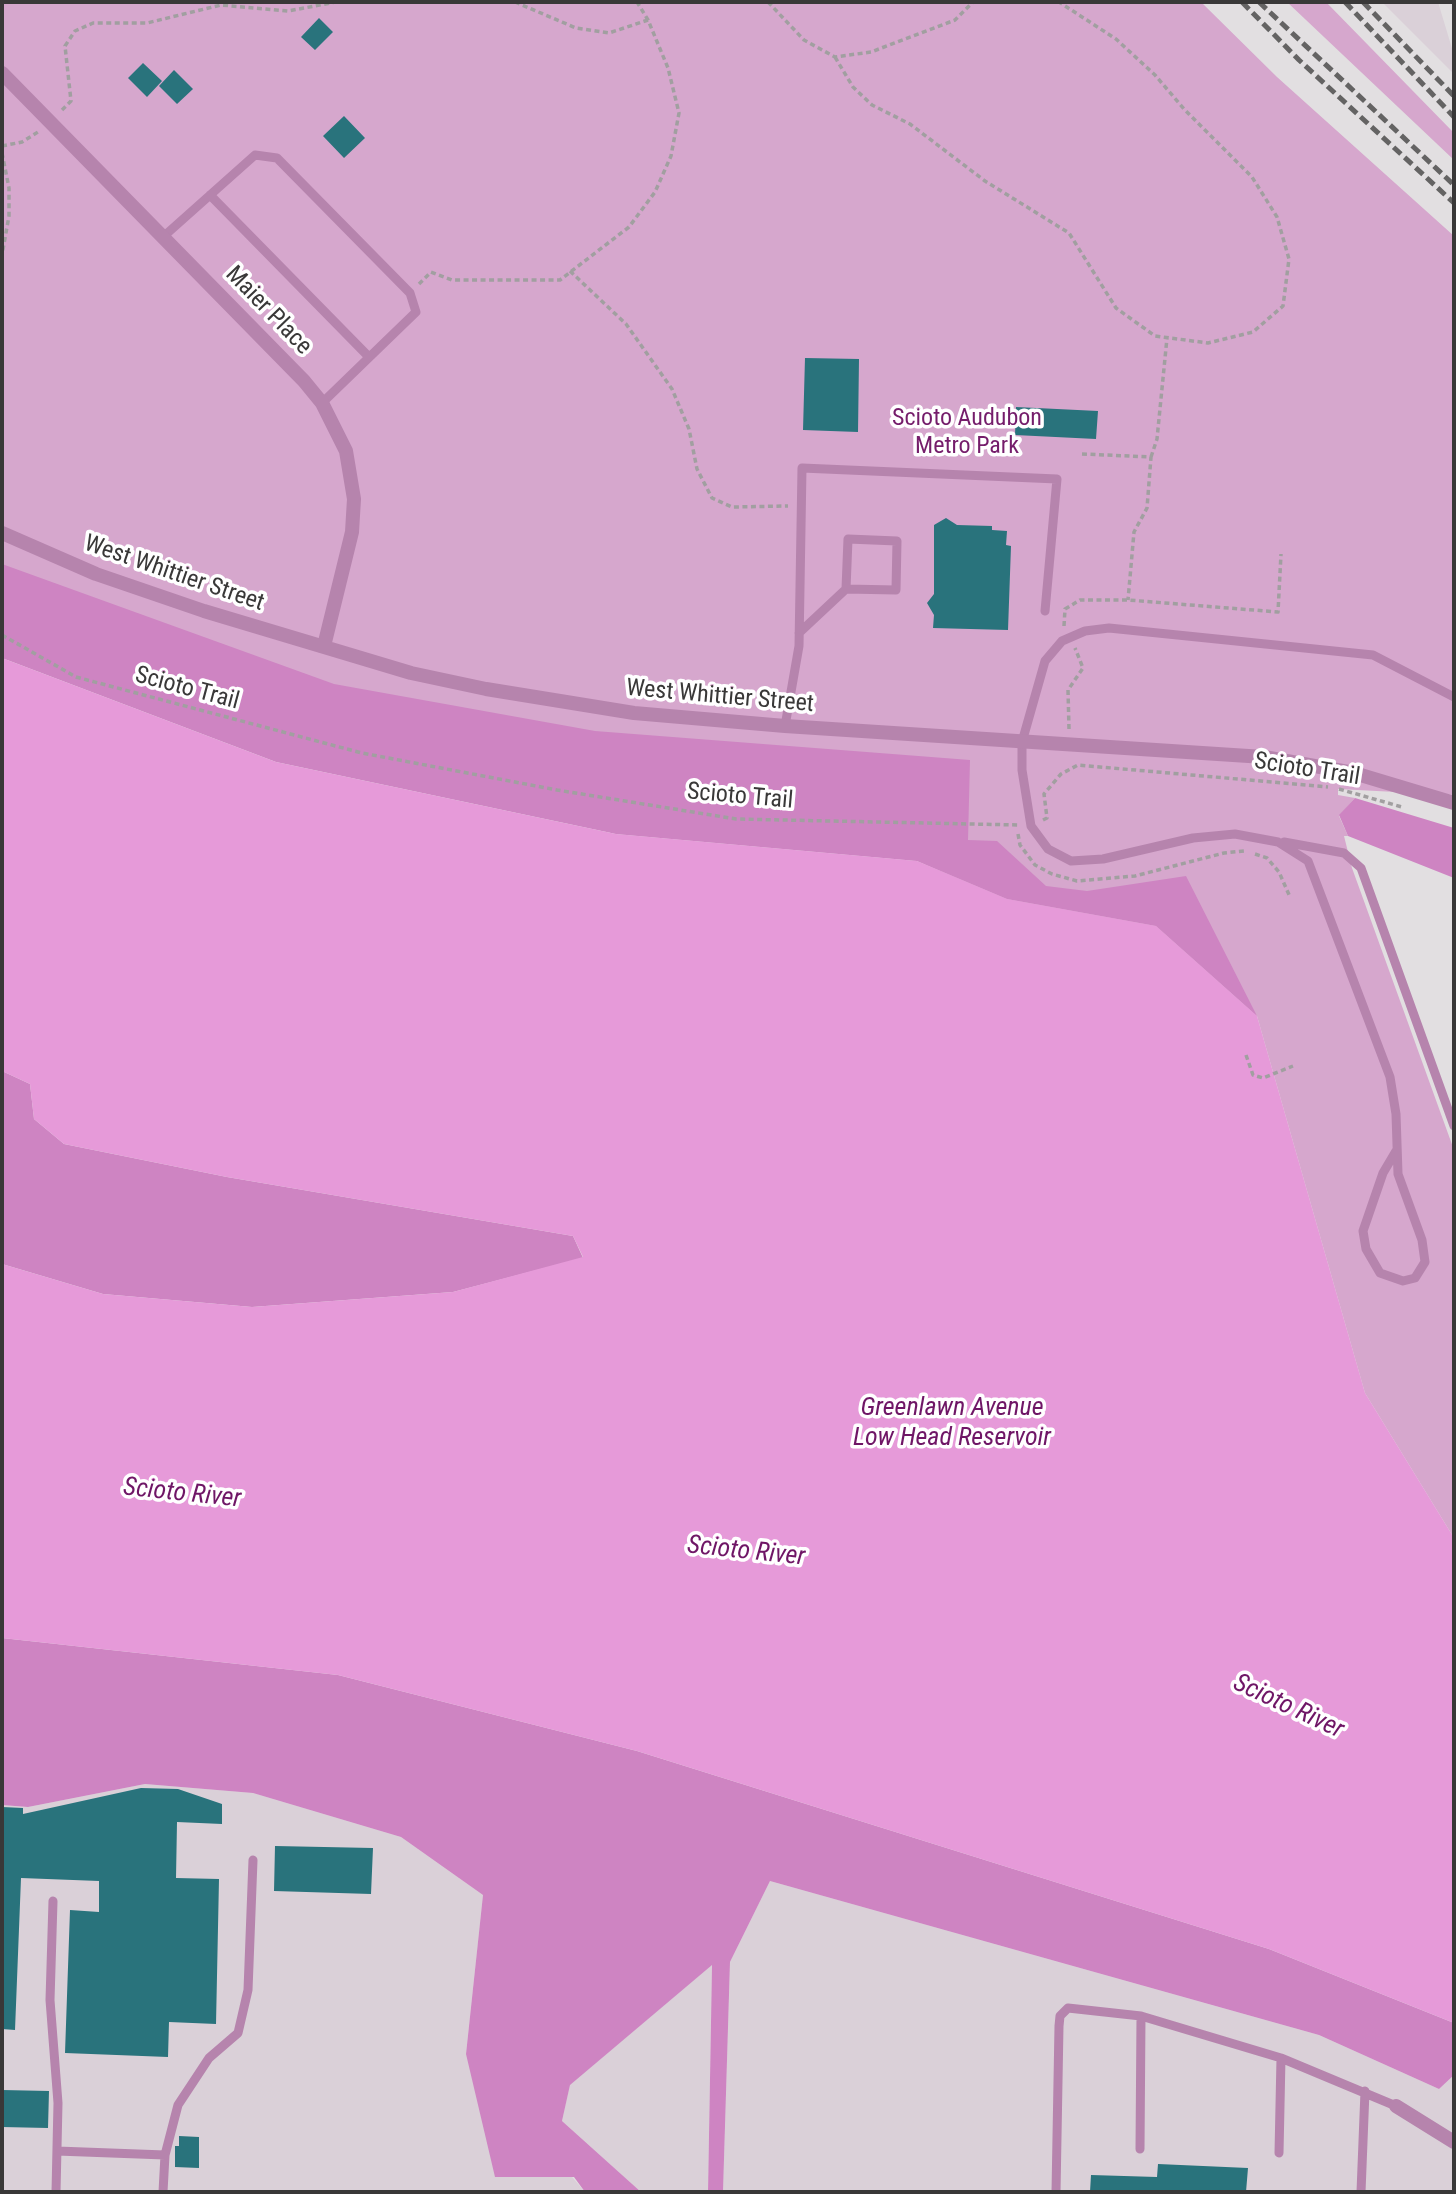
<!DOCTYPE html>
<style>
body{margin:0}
#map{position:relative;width:1456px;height:2194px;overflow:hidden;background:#e2dfe1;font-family:"Roboto Condensed",sans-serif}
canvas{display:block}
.frame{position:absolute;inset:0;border:4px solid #393838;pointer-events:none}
</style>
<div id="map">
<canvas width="1456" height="2194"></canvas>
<div class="frame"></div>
</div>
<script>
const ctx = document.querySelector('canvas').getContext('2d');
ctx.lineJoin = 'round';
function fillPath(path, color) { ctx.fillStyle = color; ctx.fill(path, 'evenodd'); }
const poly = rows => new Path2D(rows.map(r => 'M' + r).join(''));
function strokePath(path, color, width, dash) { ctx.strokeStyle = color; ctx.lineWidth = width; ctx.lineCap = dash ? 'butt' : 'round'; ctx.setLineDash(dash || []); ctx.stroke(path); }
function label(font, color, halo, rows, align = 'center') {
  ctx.font = font + ' "Roboto Condensed",sans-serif'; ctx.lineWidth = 7; ctx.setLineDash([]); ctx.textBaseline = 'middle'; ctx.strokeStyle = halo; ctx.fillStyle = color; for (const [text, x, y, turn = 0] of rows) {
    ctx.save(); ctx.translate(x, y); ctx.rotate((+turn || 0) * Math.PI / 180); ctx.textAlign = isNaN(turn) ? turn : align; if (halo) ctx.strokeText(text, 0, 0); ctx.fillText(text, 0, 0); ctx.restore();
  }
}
const built = poly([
 [1382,2,1438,2,1454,55,1454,74],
 [145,1784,253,1793,401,1837,483,1895,466,2054,585,2192,2,2192,2,1805,28,1807],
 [770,1881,1319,2035,1439,2089,1454,2075,1454,2192,723,2192,730,1962],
 [712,1964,708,2192,641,2192,562,2121,570,2084]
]);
const green = poly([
 [2,2,1201,2,1277,77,1454,236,1454,795,1338,789,1338,795,1355,798,1339,816,1348,836,1344,836,1352,868,1454,1150,1454,1538,1365,1393,1257,1016,917,861,616,834,2,658],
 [1287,2,1326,2,1454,133,1454,160]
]);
const forest = poly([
 [2,564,334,684,595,731,970,760,968,840,997,841,1046,886,1087,891,1186,876,1257,1016,1156,926,1007,899,917,861,616,834,276,762,2,658],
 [1355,798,1454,828,1454,878,1348,836,1339,815],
 [2,1071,30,1084,34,1119,64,1144,227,1177,573,1236,583,1258,453,1292,252,1307,103,1294,2,1264],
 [2,1638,338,1675,637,1751,1269,1949,1454,2023,1454,2075,1439,2089,1319,2035,770,1881,730,1962,723,2192,708,2192,712,1965,570,2085,562,2121,641,2192,585,2192,574,2177,495,2177,466,2054,483,1895,401,1837,253,1793,145,1784,28,1807,2,1805]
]);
const water = poly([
 [2,658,276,762,616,834,917,861,1007,899,1156,926,1257,1016,1365,1393,1454,1538,1454,2023,1269,1949,637,1751,338,1675,2,1638,2,1264,103,1294,252,1307,453,1292,583,1257,573,1236,227,1177,64,1144,34,1119,30,1084,2,1071]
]);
const building = poly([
 [319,18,333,32,315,50,301,37],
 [143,63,162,81,147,97,128,78],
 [174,70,193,89,177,104,159,86],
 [344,116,365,138,344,158,323,136],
 [805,358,859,359,858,432,803,430],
 [1016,407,1098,411,1096,439,1015,435],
 [946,518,957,525,992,526,992,530,1007,531,1006,545,1011,546,1008,630,933,628,934,615,927,603,934,594,934,525],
 [141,1788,178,1789,222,1804,222,1824,177,1822,176,1878,219,1879,216,2024,169,2022,168,2057,65,2053,70,1910,99,1912,99,1881,21,1878,15,2030,2,2029,2,1807,23,1808,23,1814],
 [275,1846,373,1848,371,1894,274,1891],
 [2,2090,49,2091,48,2128,2,2127],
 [179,2136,199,2137,199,2168,175,2167,175,2146,179,2146],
 [1158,2164,1248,2168,1246,2192,1090,2192,1091,2175,1157,2177]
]);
const path = poly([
 [515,2,576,28,609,33,648,20],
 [768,2,804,40,835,57,871,52,955,20,973,2],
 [835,57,853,87,872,105,910,124,985,181,1069,233,1116,308,1155,336,1208,343,1253,332,1283,306,1289,259,1277,217,1252,177,1184,109,1155,75,1116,39,1059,2],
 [62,110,71,101,65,46,75,31,93,23,147,23,221,5,288,11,336,2],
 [2,146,22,142,38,132],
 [2,153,9,188,9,216,2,255],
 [570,271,626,324,672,389,689,429,697,469,712,498,732,507,788,506],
 [419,284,431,272,452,280,560,280,629,227,655,192,671,156,679,113,668,68,648,20,637,2],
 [1082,454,1151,457,1147,508,1134,532,1128,600],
 [1151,457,1157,439,1167,338],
 [1064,626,1065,609,1080,600,1128,600,1278,612,1281,554],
 [2,635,76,677,362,753,557,790,736,819,1019,825],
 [1069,729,1068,690,1083,668,1075,648],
 [1339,789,1402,807],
 [1043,820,1047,818,1044,794,1061,774,1078,765,1328,787],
 [1018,834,1020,845,1035,865,1052,874,1077,881,1135,876,1224,853,1244,851],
 [1255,854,1267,858,1279,872,1290,897],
 [1246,1055,1253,1075,1263,1078,1293,1066]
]);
const service = poly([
 [210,195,369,357],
 [163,237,255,155,277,158,410,293,416,312,322,403],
 [799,633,846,589,896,590,897,541,848,539,846,589],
 [785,726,799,646,802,468,1057,479,1045,611],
 [1284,842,1344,853,1361,868,1454,1126],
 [1396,1151,1383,1173,1363,1231,1366,1249,1380,1273,1403,1281,1415,1278,1425,1262,1422,1240,1398,1174,1396,1114,1390,1077,1308,861,1278,842,1235,834,1193,838,1103,859,1071,861,1048,849,1031,826,1022,770,1022,742,1045,661,1062,641,1085,631,1109,628,1373,655,1454,697],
 [53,1901,50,2000,58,2103,56,2192],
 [1140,2149,1141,2016],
 [57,2151,165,2155,163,2192],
 [1279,2153,1281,2058],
 [165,2155,178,2105,209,2058,238,2033,248,1990,253,1860],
 [1056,2192,1059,2026,1060,2016,1068,2008,1141,2016,1281,2058,1396,2106],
 [1361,2192,1365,2091]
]);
const minor = poly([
 [2,73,304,381,322,403,346,451,354,499,352,532,324,646],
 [2,533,96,574,204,611,411,673,486,689,634,713,785,726,1264,757,1354,773,1454,803],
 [1396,2106,1454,2142]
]);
const rail = poly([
 [1242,2,1299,60,1454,203],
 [1259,2,1454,185],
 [1345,2,1454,117],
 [1363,2,1454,96]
]);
const streetNames = [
 ["Maier Place",268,311,46],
 ["West Whittier Street",174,574,19],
 ["Scioto Trail",187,689,15],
 ["West Whittier Street",720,697,5],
 ["Scioto Trail",1307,770,9],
 ["Scioto Trail",740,797,5]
];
const parkNames = [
 ["Scioto Audubon",967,419],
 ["Metro Park",967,447]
];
const waterNames = [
 ["Greenlawn Avenue",952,1408],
 ["Low Head Reservoir",952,1438],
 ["Scioto River",182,1494,6],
 ["Scioto River",746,1552,6],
 ["Scioto River",1288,1707,25]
];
fillPath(built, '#dad0d8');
fillPath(green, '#d6a7cd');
fillPath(forest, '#ce84c2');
fillPath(water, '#e69ad9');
fillPath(building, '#29737c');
strokePath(path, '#a19fa0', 3.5, [5, 3.5]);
strokePath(service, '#b684ad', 9);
strokePath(minor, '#b684ad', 14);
strokePath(rail, '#646363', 5, [10, 5]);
label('24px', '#393838', '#fff', streetNames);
label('24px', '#751d6b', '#fff', parkNames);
label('italic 26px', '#6f1666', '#fff', waterNames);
</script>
